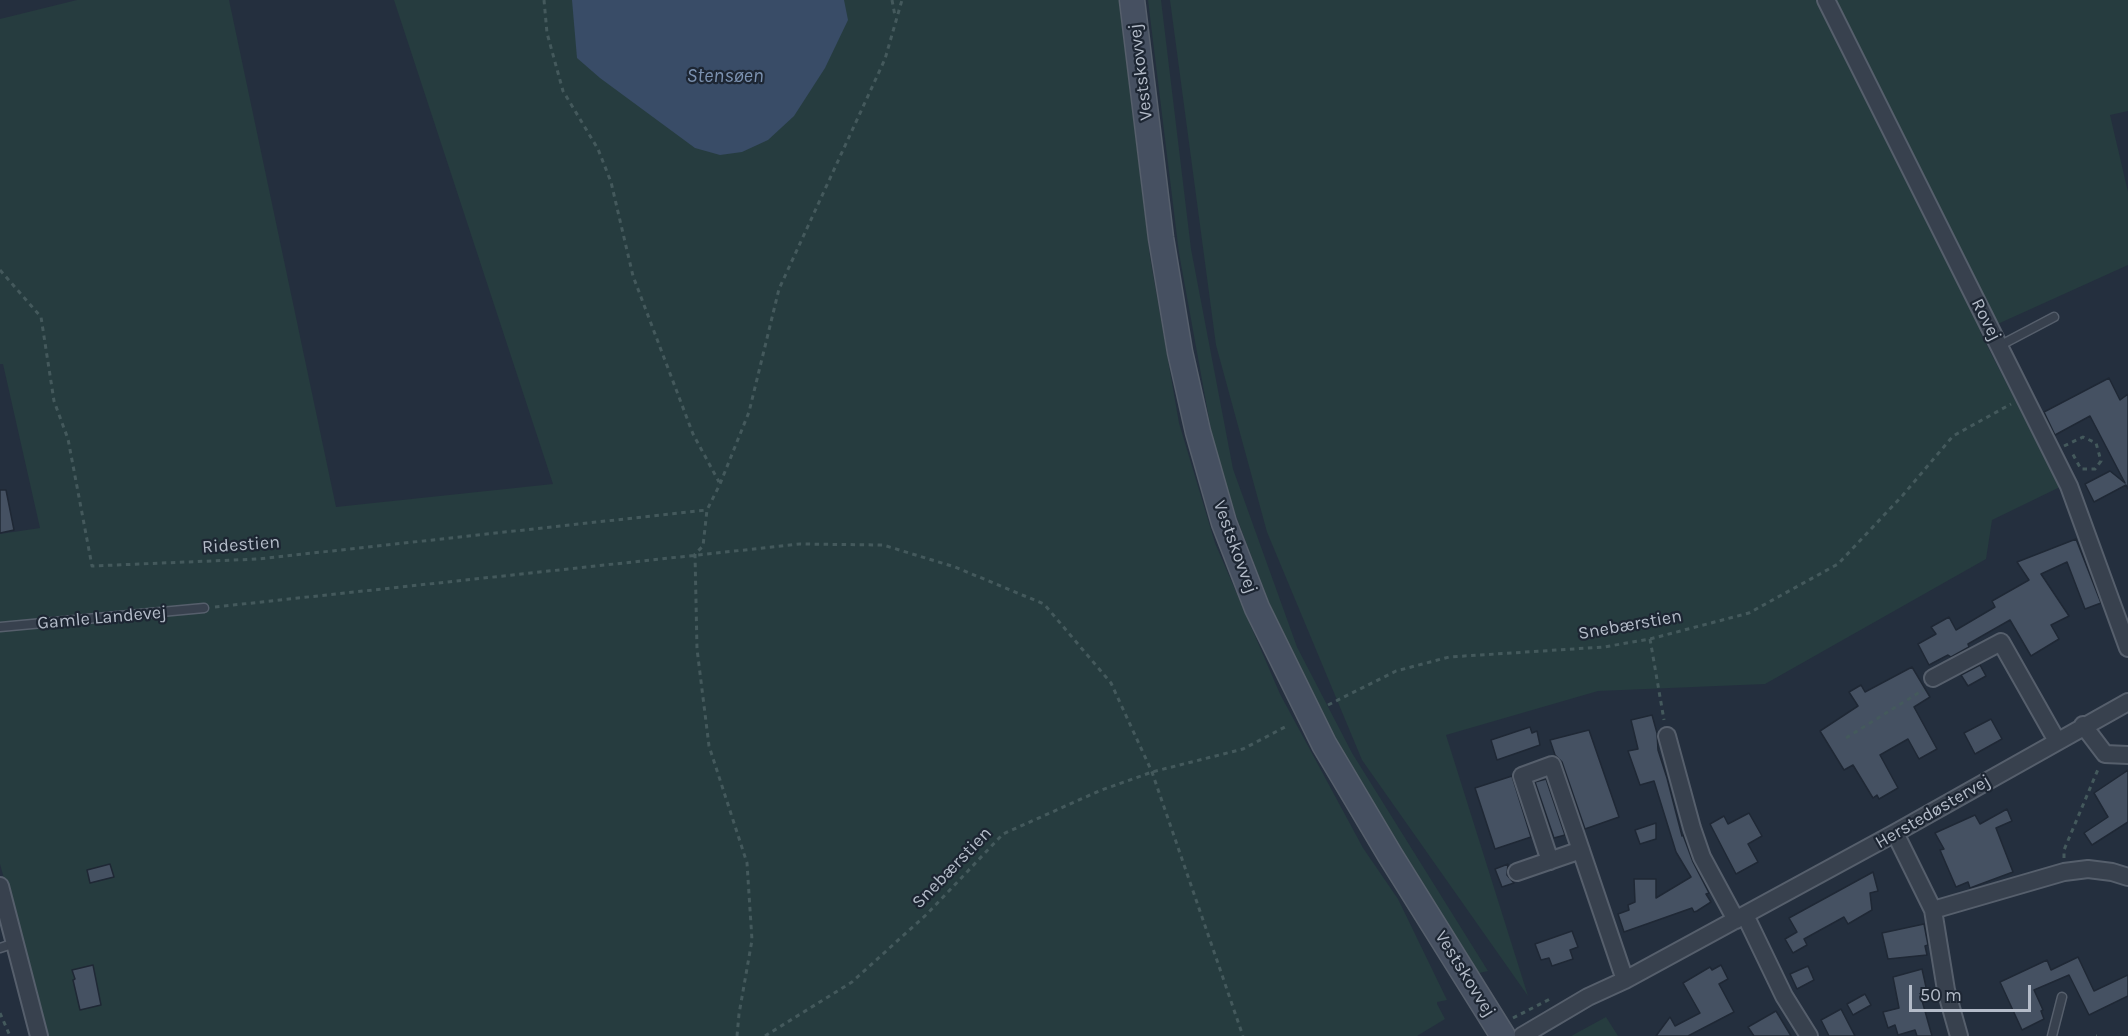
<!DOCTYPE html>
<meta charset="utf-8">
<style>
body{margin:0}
#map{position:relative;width:2128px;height:1036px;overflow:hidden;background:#242f3e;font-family:Karla,sans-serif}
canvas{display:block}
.scale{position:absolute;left:1909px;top:985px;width:122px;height:27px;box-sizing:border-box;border:3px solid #b4bcc9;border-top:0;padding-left:8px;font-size:18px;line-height:21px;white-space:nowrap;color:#b4bcc9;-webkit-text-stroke:4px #1d2633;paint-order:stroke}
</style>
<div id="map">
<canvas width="2128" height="1036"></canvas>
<div class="scale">50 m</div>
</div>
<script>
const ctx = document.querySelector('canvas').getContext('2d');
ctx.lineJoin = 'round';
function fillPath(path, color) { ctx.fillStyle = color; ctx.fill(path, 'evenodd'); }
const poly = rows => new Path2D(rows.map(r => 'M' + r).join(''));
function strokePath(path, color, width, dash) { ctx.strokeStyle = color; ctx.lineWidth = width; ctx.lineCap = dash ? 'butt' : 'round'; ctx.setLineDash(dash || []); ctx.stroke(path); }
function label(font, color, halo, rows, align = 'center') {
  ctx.font = font + ' Karla,sans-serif'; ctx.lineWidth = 4.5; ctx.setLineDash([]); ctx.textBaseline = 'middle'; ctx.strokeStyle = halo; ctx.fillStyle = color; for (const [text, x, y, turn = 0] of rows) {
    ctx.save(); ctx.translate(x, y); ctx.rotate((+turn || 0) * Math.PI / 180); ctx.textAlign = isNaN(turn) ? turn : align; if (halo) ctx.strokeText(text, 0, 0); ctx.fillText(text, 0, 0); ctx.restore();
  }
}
const green = poly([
 [77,0,229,0,336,507,553,484,394,0,1119,0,1150,257,1179,423,1215,543,1280,694,1363,848,1398,899,1447,1000,1437,1002,1437,1004,1445,1019,1417,1036,48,1036,0,864,0,534,40,528,3,364,0,364,0,19],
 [1148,0,1161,0,1191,249,1233,469,1297,647,1352,753,1488,971,1479,973,1343,758,1287,650,1218,468,1179,253],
 [1170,0,2128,0,2128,111,2110,115,2128,192,2128,265,1980,332,2060,487,1992,520,1986,559,1765,684,1598,691,1446,735,1528,996,1362,760,1267,532,1216,345],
 [1606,1017,1618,1036,1572,1036,1573,1035]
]);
const water = poly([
 [572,0,844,0,848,20,825,68,794,116,768,140,742,152,720,155,695,148,600,78,577,58]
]);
const building = poly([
 [2109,378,2120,400,2128,394,2128,489,2126,485,2094,502,2085,484,2110,471,2125,483,2090,416,2055,435,2044,412,2109,378],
 [0,490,6,490,14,530,0,533,0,490],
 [2076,539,2101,603,2085,609,2067,562,2041,574,2069,616,2051,625,2059,639,2031,656,2010,620,1968,644,1969,647,1951,657,1948,655,1929,665,1918,644,1936,634,1931,627,1949,617,1956,630,1995,607,1992,601,2029,580,2017,562,2076,539],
 [1980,665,1986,676,1968,686,1961,675,1980,665],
 [1912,667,1930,697,1914,707,1937,749,1919,759,1908,739,1880,755,1898,788,1879,799,1877,795,1873,798,1853,765,1844,770,1820,731,1858,706,1849,692,1861,685,1865,692,1912,667],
 [1652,715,1657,733,1658,750,1667,778,1682,836,1683,835,1693,862,1709,893,1706,894,1711,902,1697,911,1694,912,1692,908,1624,932,1618,914,1629,910,1628,905,1635,902,1634,879,1656,879,1656,898,1691,877,1676,852,1654,781,1640,785,1628,751,1638,749,1631,720,1652,715],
 [1991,719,2002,739,1975,754,1964,733,1991,719],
 [1530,727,1532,733,1537,731,1540,745,1497,760,1491,740,1530,727],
 [1589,730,1619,817,1585,829,1562,762,1555,755,1550,740,1589,730],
 [2128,770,2128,822,2092,845,2084,833,2108,817,2094,793,2128,770],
 [1512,776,1531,837,1495,849,1475,788,1512,776],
 [1546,779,1565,835,1554,838,1535,782,1546,779],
 [2007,809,2012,821,1996,828,2013,872,1970,888,1968,882,1956,887,1940,850,1944,849,1935,833,1975,815,1980,824,2007,809],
 [1749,813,1762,836,1748,844,1758,862,1736,874,1710,824,1724,816,1728,824,1749,813],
 [1656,823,1656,839,1640,844,1635,830,1656,823],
 [110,864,114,877,90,883,87,870,110,864],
 [1508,864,1507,875,1514,883,1502,887,1495,869,1508,864],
 [1873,872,1878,891,1870,893,1872,910,1848,924,1844,917,1804,939,1807,945,1793,953,1785,939,1797,932,1789,918,1873,872],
 [1924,924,1928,945,1925,946,1927,955,1888,959,1882,933,1924,924],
 [1572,931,1578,947,1570,950,1573,959,1552,966,1549,958,1541,960,1535,944,1572,931],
 [2078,957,2094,991,2128,975,2128,996,2089,1015,2069,975,2034,990,2043,1010,2041,1011,2044,1019,2022,1030,2000,982,2047,960,2051,970,2078,957],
 [93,965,101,1005,80,1010,73,980,75,979,72,970,93,965],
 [1721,965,1728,979,1719,984,1734,1012,1688,1036,1656,1036,1670,1017,1675,1026,1700,1013,1683,983,1710,967,1712,970,1721,965],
 [1808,966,1814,980,1797,989,1790,974,1808,966],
 [1922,969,1928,996,1921,997,1932,1036,1917,1036,1915,1030,1898,1035,1895,1025,1888,1028,1883,1012,1899,1008,1893,977,1922,969],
 [1865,994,1871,1005,1853,1015,1847,1004,1865,994],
 [1841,1009,1855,1036,1829,1036,1821,1020,1841,1009],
 [1776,1011,1791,1036,1754,1036,1748,1027,1776,1011]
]);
const path = poly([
 [544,0,547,33,563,91,598,149,611,182,633,276,693,434,719,482],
 [892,0,895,16],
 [0,270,41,317,54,401,68,439,92,566,258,559,707,510],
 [2064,446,2083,437,2096,443,2101,461,2095,469,2081,469,2071,451],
 [215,607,800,544,883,545,955,567,1044,604,1111,683,1152,772,1243,1036],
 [1650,639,1664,720],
 [1328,705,1396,671,1449,657,1604,647,1650,639,1749,613,1838,564,1903,495,1953,436,2011,404],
 [1846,738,1923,690],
 [2064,858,2064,850,2099,767],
 [0,1013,10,1036],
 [1513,1018,1550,999],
 [737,1036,739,1014,752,940,747,863,709,746,697,649,695,554,703,546,707,510,720,484,749,412,779,289,885,59,902,0],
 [765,1036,852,982,927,914,1003,834,1099,791,1152,772,1243,749,1285,727],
 [2096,1036,2097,1036]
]);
const lane = poly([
 [1999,346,2054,317],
 [0,627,204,608],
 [0,948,15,943],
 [2052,1036,2062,997]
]);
const street = poly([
 [1826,0,2069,486,2128,648],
 [1933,678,2001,642,2057,741],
 [2083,725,2105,754,2128,755],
 [1667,736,1692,828,1702,857,1736,920],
 [1895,833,1933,910,1946,990,1959,1036],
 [1550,861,1522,776,1552,765,1625,980],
 [1517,872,1581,850],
 [0,886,39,1036],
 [1933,910,2064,872,2088,869,2112,872,2128,877],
 [1745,915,1784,996,1809,1036],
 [1522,1036,1588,997,1625,980,1895,833,2128,702]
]);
const secondary = poly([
 [1132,0,1161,238,1180,352,1198,432,1224,523,1257,608,1324,744,1390,855,1503,1036]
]);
const streetNames = [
 ["Vestskovvej",1141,72,-97],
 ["Rovej",1986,320,63],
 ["Ridestien",241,545,-4],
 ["Vestskovvej",1235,547,70],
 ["Gamle Landevej",102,618,-5],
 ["Snebærstien",1630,625,-10],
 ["Herstedøstervej",1933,812,-30],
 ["Snebærstien",952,868,-46],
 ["Vestskovvej",1465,974,58]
];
const waterNames = [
 ["Stensøen",725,76]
];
fillPath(green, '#263c3f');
fillPath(water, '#394c67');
fillPath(building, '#455162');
strokePath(building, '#1f2835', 1.5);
strokePath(lane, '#565f6c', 11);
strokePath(street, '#565f6c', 20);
strokePath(secondary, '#565f6c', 27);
strokePath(path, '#44595c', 3, [4.5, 4.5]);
strokePath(lane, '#38414e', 8);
strokePath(street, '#38414e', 16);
strokePath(secondary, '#465061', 24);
label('18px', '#b4bcc9', '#1d2633', streetNames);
label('italic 20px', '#7c92b1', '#1d2633', waterNames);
</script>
